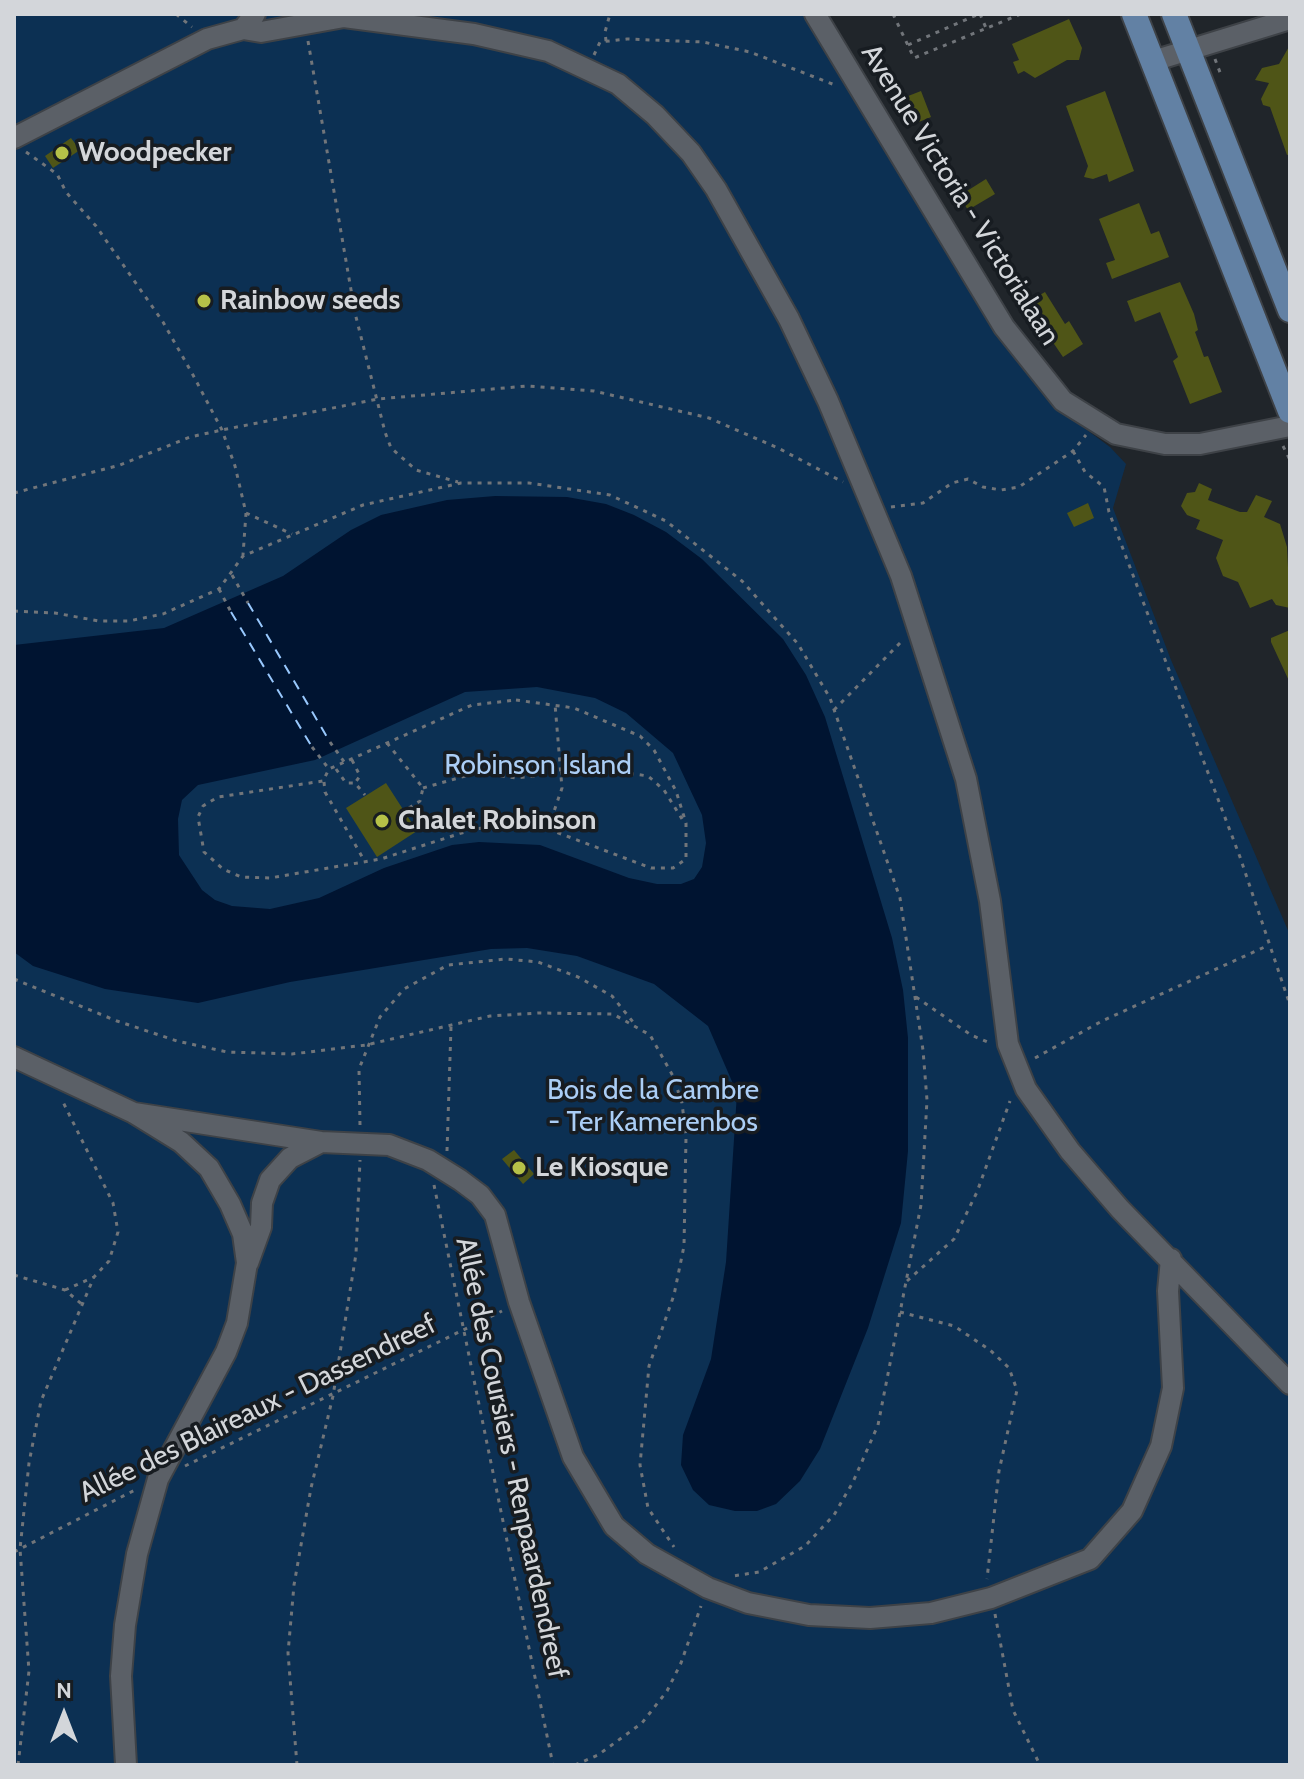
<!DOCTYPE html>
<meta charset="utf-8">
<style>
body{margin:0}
#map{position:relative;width:1304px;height:1779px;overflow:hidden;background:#20252a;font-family:Cabin,sans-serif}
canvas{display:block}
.frame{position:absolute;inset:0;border:16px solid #d3d6da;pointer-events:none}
.north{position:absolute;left:24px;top:1675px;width:80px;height:80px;-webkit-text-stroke:6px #171c21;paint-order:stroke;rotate:0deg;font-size:22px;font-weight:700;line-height:32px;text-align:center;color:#d3d6da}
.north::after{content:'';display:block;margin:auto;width:28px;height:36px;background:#d3d6da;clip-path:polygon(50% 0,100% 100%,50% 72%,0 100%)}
</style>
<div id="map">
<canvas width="1304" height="1779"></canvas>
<div class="frame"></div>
<div class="north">N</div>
</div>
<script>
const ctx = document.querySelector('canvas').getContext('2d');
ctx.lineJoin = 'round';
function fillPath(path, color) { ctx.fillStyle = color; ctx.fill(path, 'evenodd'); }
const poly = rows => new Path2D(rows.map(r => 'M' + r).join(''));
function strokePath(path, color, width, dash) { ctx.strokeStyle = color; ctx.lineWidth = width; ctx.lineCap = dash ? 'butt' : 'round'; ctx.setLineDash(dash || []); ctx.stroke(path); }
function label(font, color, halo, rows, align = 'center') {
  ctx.font = font + ' Cabin,sans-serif'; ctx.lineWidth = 7; ctx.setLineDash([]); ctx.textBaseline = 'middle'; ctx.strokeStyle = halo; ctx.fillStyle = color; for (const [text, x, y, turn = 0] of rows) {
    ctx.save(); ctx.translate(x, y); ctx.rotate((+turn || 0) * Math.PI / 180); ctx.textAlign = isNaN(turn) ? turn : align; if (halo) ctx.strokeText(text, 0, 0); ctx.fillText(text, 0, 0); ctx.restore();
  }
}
const green = poly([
 [14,14,810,14,1057,408,1110,447,1126,464,1113,508,1171,660,1290,935,1290,1765,14,1765]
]);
const water = poly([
 [495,496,567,497,606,504,634,515,666,532,702,559,783,639,806,675,825,717,892,938,903,990,908,1038,908,1151,901,1223,868,1328,820,1449,800,1481,776,1504,757,1511,735,1511,709,1505,693,1490,681,1465,683,1435,711,1359,726,1262,737,1093,708,1026,654,984,577,956,527,948,491,949,290,982,198,1003,105,989,33,966,14,952,14,645,164,628,283,576,351,530,381,515,447,500],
 [537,687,595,698,626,713,673,753,702,815,706,843,702,867,694,879,681,884,657,884,629,878,540,845,479,842,452,845,384,868,319,898,270,909,232,906,215,900,202,890,179,855,178,819,182,800,198,785,315,760,465,692]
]);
const ferry = poly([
 [248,603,330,742],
 [231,612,312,747]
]);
const building = poly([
 [1069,19,1082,48,1079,60,1067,60,1035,78,1024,71,1018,74,1013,62,1019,60,1012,44],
 [1290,45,1290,154,1287,155,1270,107,1263,105,1261,99,1269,83,1255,80,1262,68,1279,64],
 [921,91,931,117,914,124,903,98],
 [1105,91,1134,171,1109,182,1107,174,1093,179,1084,177,1088,166,1066,106],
 [71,138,80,150,53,168,45,156],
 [986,179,995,194,968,210,959,196],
 [1139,203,1151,234,1159,231,1169,257,1112,279,1106,263,1115,260,1099,219],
 [1180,282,1194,314,1198,330,1195,332,1204,357,1208,356,1222,392,1190,404,1173,361,1178,357,1160,312,1135,322,1127,301],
 [1045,292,1065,324,1069,321,1083,344,1063,357,1026,303],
 [1199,483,1212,489,1208,500,1240,512,1247,512,1256,495,1272,501,1264,517,1280,524,1287,547,1290,608,1276,605,1272,599,1250,608,1238,582,1223,576,1216,558,1223,540,1196,529,1200,520,1187,515,1181,506,1187,493,1195,492],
 [1088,503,1094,518,1074,527,1067,513],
 [1290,630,1290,683,1271,642,1271,638],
 [386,783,417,831,377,857,346,808],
 [514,1150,534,1174,523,1184,502,1159]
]);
const path = poly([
 [176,14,192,27],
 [893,14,914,58,1021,14],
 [980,14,986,28],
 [308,41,355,313,385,432,391,448,416,470,458,482],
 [606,41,605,32,610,14],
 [908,45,979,14],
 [594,55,600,42,627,39,703,42,750,52,835,85],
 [1215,59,1221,75],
 [26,152,57,174,66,192,96,226,163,322,193,375,222,430,235,466,246,513,243,555],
 [1283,446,1290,460],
 [1073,451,1085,472,1104,487,1109,512,1240,857,1290,1005],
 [14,493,120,465,190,437,222,430,378,399,527,386,594,391,709,418,778,448,843,482],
 [891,507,923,503,952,483,968,479,983,487,1001,490,1019,487,1073,451,1086,435],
 [246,513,292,534],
 [232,575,248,603],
 [219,589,231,612],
 [14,611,55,613,99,621,129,621,163,614,219,589,243,556,363,505,461,483,529,483,610,495,666,521,742,581,798,644,830,698,900,898,923,1050,927,1100,921,1205,878,1425,853,1482,834,1515,805,1546,759,1572,733,1576],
 [516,700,574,708,640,736,654,750,676,791,686,823,686,859,673,868,651,868,548,829,521,824,474,829,381,859,270,878,241,877,223,869,204,852,198,817,203,806,218,797,323,781,329,769,472,705,516,700],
 [834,710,902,641],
 [330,742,345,763],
 [387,743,423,788,420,801,404,811],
 [312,747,329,769],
 [352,760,360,776,355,783],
 [336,769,346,783,355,783,365,795],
 [324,782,325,792,364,860],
 [423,788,476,773,516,778,599,769,648,776,664,790,682,819],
 [548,829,562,788,555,704],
 [14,979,117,1021,177,1041,227,1052,292,1054,366,1045,490,1016,538,1013,613,1014,650,1035,673,1076,682,1103,686,1137,684,1246,674,1295,649,1366,640,1465,648,1508,674,1547],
 [916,997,971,1035,990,1043],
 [1035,1058,1102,1021,1269,945],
 [360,1125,359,1069,380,1017,404,989,448,965,506,959,538,962,578,977,612,996,633,1022],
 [447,1151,451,1027],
 [434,1185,553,1765],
 [14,1275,65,1290,84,1306],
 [907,1281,954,1239,977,1192,1010,1101],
 [65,1290,94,1277],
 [900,1312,954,1326,990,1350,1009,1368,1017,1390,999,1471,987,1579],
 [185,1466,502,1311],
 [14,1552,135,1490],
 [995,1614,1013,1710,1040,1765],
 [18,1765,29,1671,20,1549,29,1463,41,1401,94,1277,109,1261,118,1232,113,1203,63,1102],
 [297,1765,288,1653,294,1585,311,1488,333,1396,356,1254,360,1160],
 [575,1765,598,1755,642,1723,667,1691,681,1663,701,1606]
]);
const street = poly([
 [815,14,1004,327,1063,401,1116,434,1165,444,1200,444,1290,426],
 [243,29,261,32,344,17,474,34,548,51,618,84,655,115,691,153,716,189,789,319,828,401,901,576,966,779,990,901,1008,1044,1026,1089,1070,1151,1120,1209,1290,1384],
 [1153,61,1290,19],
 [14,138,207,39,243,29,255,14],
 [14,1057,134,1113,181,1142,209,1168,230,1204,243,1234,247,1263,237,1323,226,1352,158,1479,137,1554,125,1625,121,1676,126,1765],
 [134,1113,321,1142,389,1145,428,1160,460,1180,480,1195,495,1215,519,1302,573,1457,614,1526,647,1554,708,1588,748,1603,809,1615,870,1618,931,1613,991,1598,1090,1559,1132,1511,1161,1446,1173,1388,1168,1291,1171,1259],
 [248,1263,261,1227,262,1203,270,1180,290,1158,321,1142]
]);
const primary = poly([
 [1134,14,1290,411],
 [1174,14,1290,310]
]);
const markers = [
 [62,153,8,"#b6c148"],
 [204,301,8,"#b6c148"],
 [382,821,8,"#b6c148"],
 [519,1168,8,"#b6c148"]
];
const poiNames = [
 ["Woodpecker",78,153],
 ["Rainbow seeds",220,301],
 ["Chalet Robinson",398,821],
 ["Le Kiosque",535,1168]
];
const streetNames = [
 ["Avenue Victoria - Victorialaan",960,195,58],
 ["Allée des Blaireaux - Dassendreef",258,1409,-26],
 ["Allée des Coursiers - Renpaardendreef",511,1458,78]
];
const parkNames = [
 ["Robinson Island",538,766],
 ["Bois de la Cambre",653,1091],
 ["- Ter Kamerenbos",653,1123]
];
fillPath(green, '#0c3053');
fillPath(water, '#001431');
strokePath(ferry, '#98c8fd', 2, [10, 8]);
fillPath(building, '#4f5517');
strokePath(street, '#3e4247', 24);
strokePath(primary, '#3e4247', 28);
strokePath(path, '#71757a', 3, [4, 6]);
strokePath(street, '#5b6067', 20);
strokePath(primary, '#6281a4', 24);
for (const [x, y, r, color] of markers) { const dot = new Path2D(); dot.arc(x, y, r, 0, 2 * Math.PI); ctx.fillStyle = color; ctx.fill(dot); strokePath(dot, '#171c21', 3); }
label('bold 28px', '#d3d6da', '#171c21', poiNames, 'left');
label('28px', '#d3d6da', '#171c21', streetNames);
label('28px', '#abcef6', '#171c21', parkNames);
</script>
